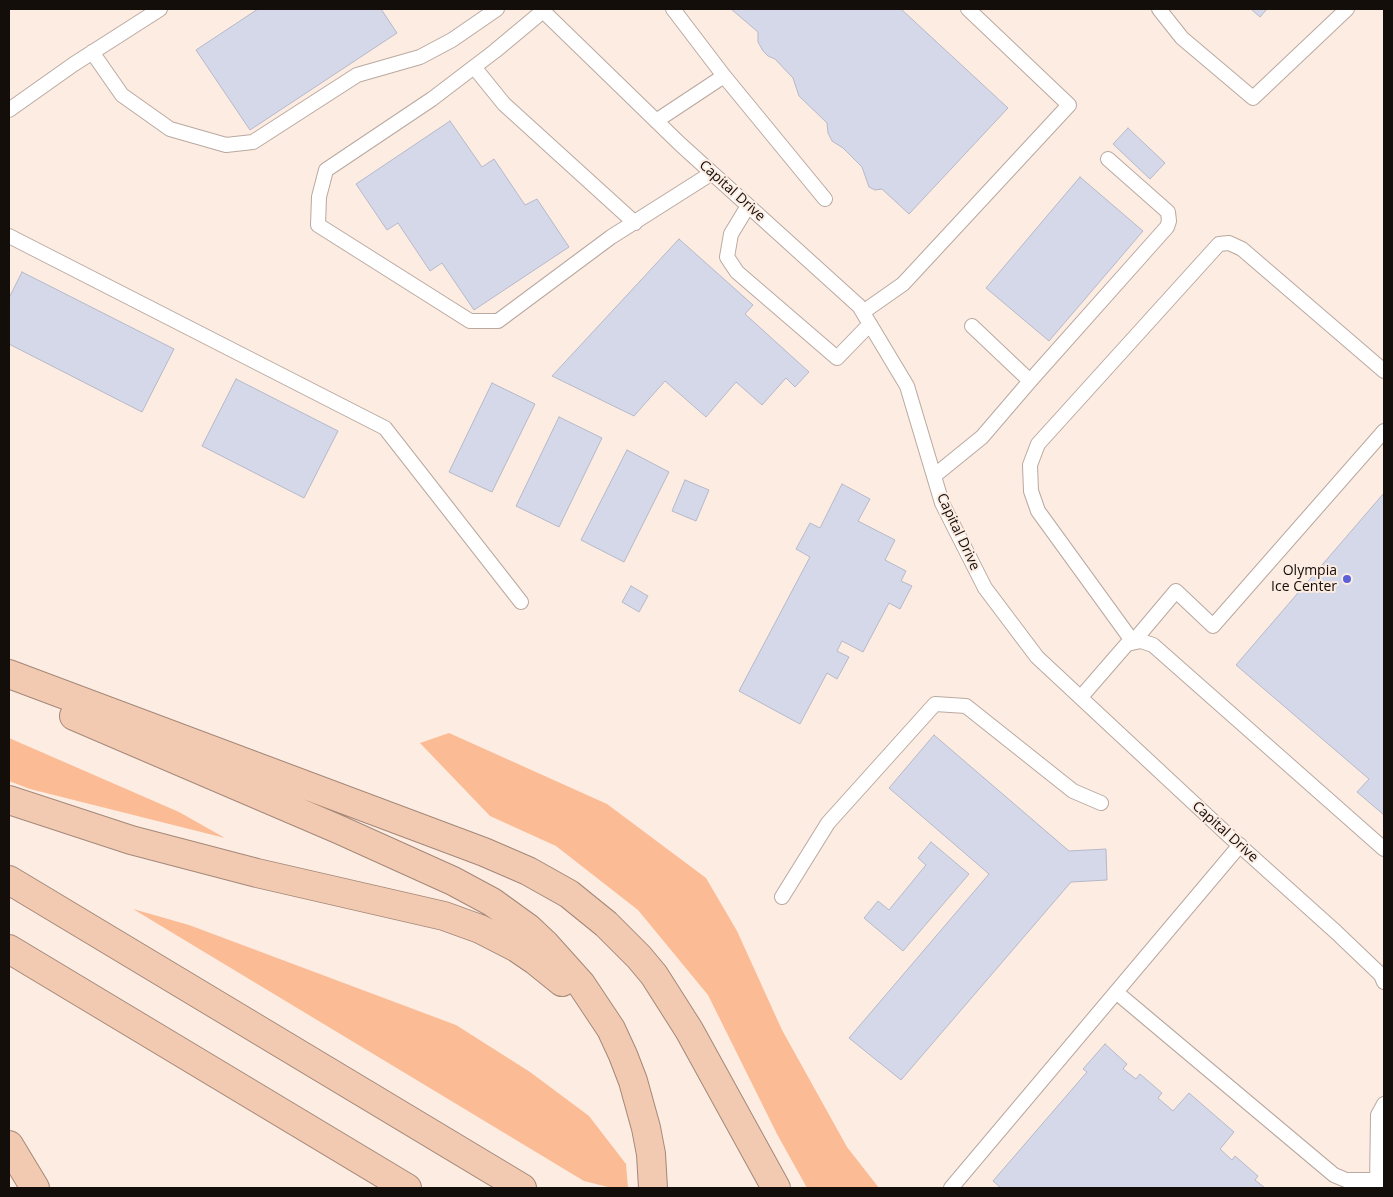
<!DOCTYPE html>
<style>
body{margin:0}
#map{position:relative;width:1393px;height:1197px;overflow:hidden;background:#fdece2;font-family:"Open Sans",sans-serif}
canvas{display:block}
.frame{position:absolute;inset:0;border:10px solid #140e0b;pointer-events:none}
</style>
<div id="map">
<canvas width="1393" height="1197"></canvas>
<div class="frame"></div>
</div>
<script>
const ctx = document.querySelector('canvas').getContext('2d');
ctx.lineJoin = 'round';
function fillPath(path, color) { ctx.fillStyle = color; ctx.fill(path, 'evenodd'); }
const poly = rows => new Path2D(rows.map(r => 'M' + r).join(''));
function strokePath(path, color, width, dash) { ctx.strokeStyle = color; ctx.lineWidth = width; ctx.lineCap = dash ? 'butt' : 'round'; ctx.setLineDash(dash || []); ctx.stroke(path); }
function label(font, color, halo, rows, align = 'center') {
  ctx.font = font + ' "Open Sans",sans-serif'; ctx.lineWidth = 4; ctx.setLineDash([]); ctx.textBaseline = 'middle'; ctx.strokeStyle = halo; ctx.fillStyle = color; for (const [text, x, y, turn = 0] of rows) {
    ctx.save(); ctx.translate(x, y); ctx.rotate((+turn || 0) * Math.PI / 180); ctx.textAlign = isNaN(turn) ? turn : align; if (halo) ctx.strokeText(text, 0, 0); ctx.fillText(text, 0, 0); ctx.restore();
  }
}
const green = poly([
 [449,733,607,804,706,878,737,931,782,1030,847,1147,879,1188,807,1188,777,1134,708,995,638,910,556,846,490,816,420,743],
 [9,738,179,812,225,838,30,789,9,781],
 [133,909,189,925,456,1025,530,1072,589,1116,626,1164,628,1188,612,1188,584,1181]
]);
const building = poly([
 [258,9,381,9,397,33,250,130,196,50,258,9],
 [731,9,901,9,1008,108,909,214,882,189,875,190,869,187,862,167,843,148,832,141,828,133,827,123,799,96,793,78,775,59,768,56,763,51,758,42,758,32,731,9],
 [1251,9,1267,9,1260,17,1251,9],
 [450,121,482,167,494,159,525,205,537,199,569,247,474,310,442,263,430,271,398,223,387,230,356,184,450,121],
 [1128,128,1165,163,1150,179,1113,144,1128,128],
 [1080,177,1143,231,1049,341,986,288,1080,177],
 [679,239,753,305,745,314,809,372,795,387,786,378,762,405,736,382,706,417,665,381,634,416,552,376,679,239],
 [22,272,174,349,142,412,9,344,9,298,22,272],
 [236,379,338,431,304,498,202,446,236,379],
 [492,383,535,404,492,492,449,472,492,383],
 [559,417,602,438,559,527,516,506,559,417],
 [627,450,669,472,624,562,581,540,627,450],
 [685,480,709,490,696,521,672,511,685,480],
 [842,484,870,499,858,521,895,540,885,560,906,571,901,581,912,586,900,609,889,603,863,652,842,641,837,651,849,657,837,679,827,673,800,724,739,691,810,557,796,549,810,523,820,528,842,484],
 [1384,493,1384,815,1357,792,1369,779,1236,665,1384,493],
 [631,586,648,596,639,612,622,602,631,586],
 [934,735,1069,851,1106,849,1107,880,1071,882,901,1080,849,1038,989,874,889,788,934,735],
 [931,842,969,874,903,951,864,918,878,901,889,910,926,865,918,858,931,842],
 [1105,1044,1127,1064,1123,1069,1136,1079,1140,1074,1162,1093,1158,1098,1173,1111,1189,1093,1234,1132,1220,1149,1232,1160,1235,1156,1258,1176,1255,1180,1265,1188,1001,1188,993,1181,1087,1072,1083,1069,1105,1044]
]);
const service = poly([
 [541,9,680,144,859,306,907,386,942,503,985,588,1037,657,1228,835,1336,932,1381,975,1384,982],
 [673,9,724,76],
 [1159,9,1182,38,1253,98,1347,9],
 [543,11,495,51,432,99,326,170,319,197,318,225,470,321,498,321,611,237,712,173],
 [92,52,122,95,170,129,226,145,253,142,357,75,420,57,452,40,497,9],
 [474,67,504,104,635,223],
 [9,110,74,64,160,9],
 [656,121,724,76,825,199],
 [748,206,731,234,727,257,737,272,837,358,870,324],
 [9,236,385,428,521,602],
 [863,312,903,284,1069,105,968,9],
 [972,326,1030,381],
 [1384,371,1242,249,1229,243,1219,244,1038,444,1030,465,1031,491,1038,511,1133,642,1176,591,1213,626,1384,431],
 [934,476,982,437,1030,381,1167,227,1169,221,1168,212,1108,159],
 [1081,697,1127,644,1141,641,1153,645,1384,849],
 [782,897,828,823,935,704,966,706,1073,791,1101,803],
 [1116,992,1334,1175,1346,1180,1377,1180],
 [951,1188,1240,845],
 [1377,1188,1378,1115,1384,1104]
]);
const motorway = poly([
 [9,674,484,852,528,871,569,894,606,924,639,957,654,975,689,1030,776,1188],
 [74,716,340,830,453,881,492,902,528,928,546,945,581,984,611,1029,623,1055,633,1081,646,1128,651,1154,653,1188],
 [9,800,131,840,257,873,444,916,480,929,517,948,536,961,562,982],
 [9,880,522,1188],
 [9,949,407,1188],
 [9,1145,35,1188]
]);
const markers = [
 [1347,579,5,"#5b61d8"]
];
const streetNames = [
 ["Capital Drive",732,191,42],
 ["Capital Drive",958,532,65],
 ["Capital Drive",1225,832,42]
];
const poiNames = [
 ["Olympia",1337,571],
 ["Ice Center",1337,587]
];
fillPath(green, '#fbbb94');
fillPath(building, '#d5d8e8');
strokePath(building, '#b5b8c8', 1);
strokePath(service, '#b9a9a0', 16);
strokePath(motorway, '#a48878', 30);
strokePath(service, '#fff', 14);
strokePath(motorway, '#f2cab2', 28);
for (const [x, y, r, color] of markers) { const dot = new Path2D(); dot.arc(x, y, r, 0, 2 * Math.PI); ctx.fillStyle = color; ctx.fill(dot); strokePath(dot, '#fdece2', 2); }
label('14px', '#140e0b', '#fdece2', streetNames);
label('14px', '#140e0b', '#fdece2', poiNames, 'right');
</script>
